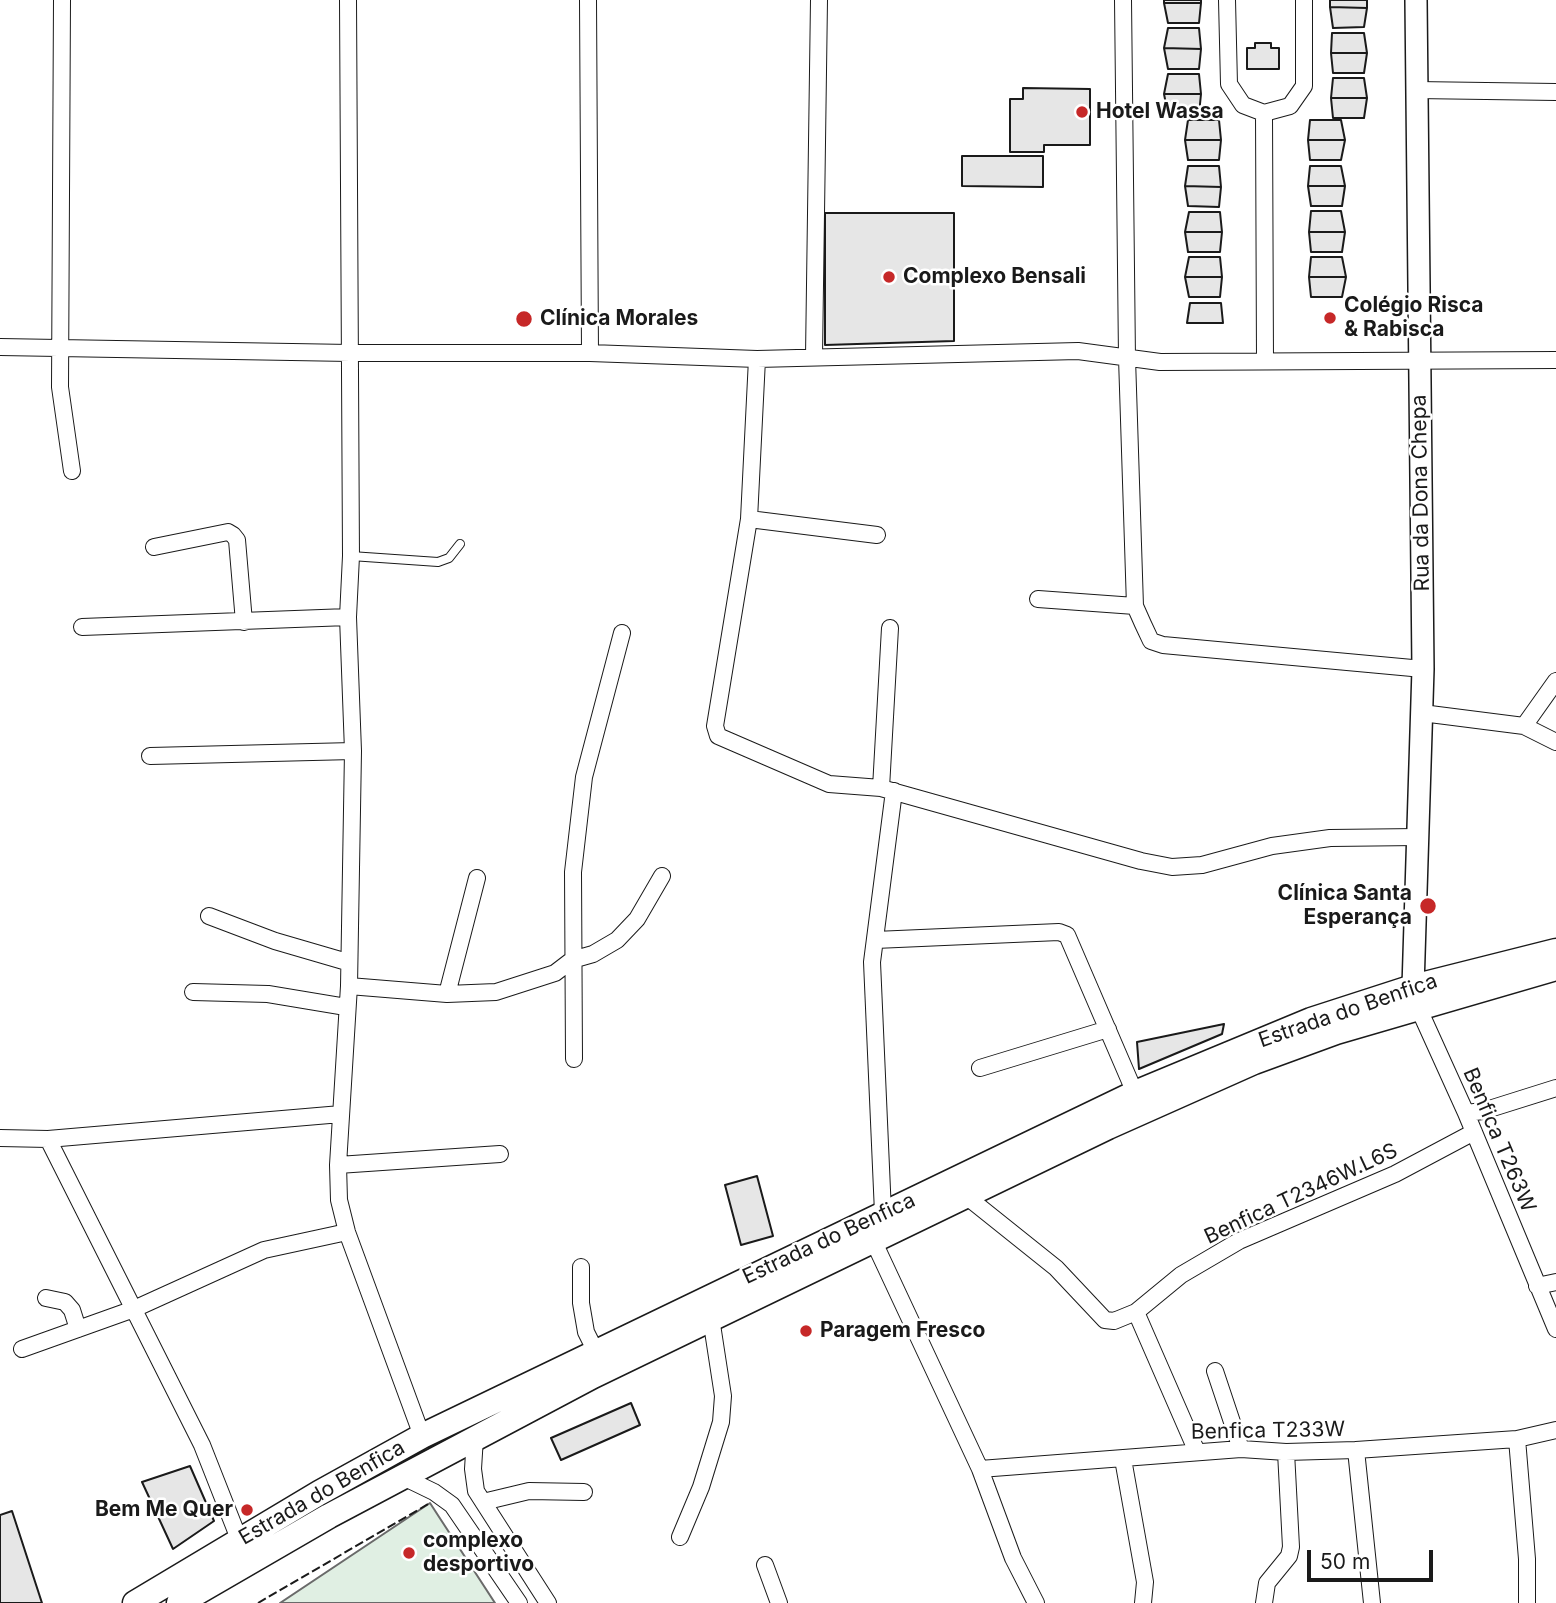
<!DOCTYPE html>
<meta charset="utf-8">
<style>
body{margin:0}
#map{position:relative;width:1556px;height:1603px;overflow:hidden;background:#fff;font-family:Inter,sans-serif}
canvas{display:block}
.scale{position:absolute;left:1307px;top:1550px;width:126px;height:32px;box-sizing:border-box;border:4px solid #1a1a1a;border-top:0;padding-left:9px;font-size:21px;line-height:24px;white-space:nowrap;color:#1a1a1a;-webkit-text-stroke:5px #fff;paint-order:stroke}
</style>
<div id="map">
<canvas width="1556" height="1603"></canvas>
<div class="scale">50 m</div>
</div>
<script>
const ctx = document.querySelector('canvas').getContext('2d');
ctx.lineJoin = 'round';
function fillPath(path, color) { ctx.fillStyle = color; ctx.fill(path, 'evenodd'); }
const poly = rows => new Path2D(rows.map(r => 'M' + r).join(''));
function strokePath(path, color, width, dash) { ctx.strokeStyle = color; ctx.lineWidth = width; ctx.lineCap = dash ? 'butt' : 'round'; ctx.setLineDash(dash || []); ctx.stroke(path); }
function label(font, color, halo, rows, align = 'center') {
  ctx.font = font + ' Inter,sans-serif'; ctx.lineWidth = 5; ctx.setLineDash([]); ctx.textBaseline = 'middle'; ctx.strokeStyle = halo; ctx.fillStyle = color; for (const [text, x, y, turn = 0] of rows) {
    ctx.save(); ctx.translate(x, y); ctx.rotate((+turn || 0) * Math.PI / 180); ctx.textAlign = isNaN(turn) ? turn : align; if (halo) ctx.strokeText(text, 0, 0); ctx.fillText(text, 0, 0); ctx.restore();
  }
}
const green = poly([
 [430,1503,495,1603,280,1603,430,1503]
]);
const building = poly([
 [1164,0,1201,0,1201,3,1164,3,1164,0],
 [1330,0,1367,0,1367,8,1330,7,1330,0],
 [1164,3,1201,3,1199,23,1168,23,1164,3],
 [1330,7,1367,8,1364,27,1333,28,1330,7],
 [1168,28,1199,28,1201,49,1164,48,1168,28],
 [1332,33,1364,33,1367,53,1331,53,1332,33],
 [1255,43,1271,43,1271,48,1279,48,1279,69,1247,69,1247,48,1255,48,1255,43],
 [1164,48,1201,49,1199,69,1168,69,1164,48],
 [1331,53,1367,53,1364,73,1333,73,1331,53],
 [1168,74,1199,74,1201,94,1164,94,1168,74],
 [1333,78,1364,78,1367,98,1331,98,1333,78],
 [1023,88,1090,89,1090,145,1044,145,1044,152,1010,152,1010,99,1023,99,1023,88],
 [1164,94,1201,94,1199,114,1168,114,1164,94],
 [1331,98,1367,98,1364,118,1333,118,1331,98],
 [1188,120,1219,120,1221,140,1185,140,1188,120],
 [1310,120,1341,120,1345,140,1308,140,1310,120],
 [1185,140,1221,140,1219,160,1188,160,1185,140],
 [1308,140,1345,140,1341,160,1310,160,1308,140],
 [962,156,1043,156,1043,187,962,186,962,156],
 [1188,166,1219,166,1221,187,1185,186,1188,166],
 [1310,166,1341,166,1345,186,1308,186,1310,166],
 [1185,186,1221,187,1219,207,1188,206,1185,186],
 [1308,186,1345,186,1342,206,1311,206,1308,186],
 [1311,211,1341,211,1345,232,1309,232,1311,211],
 [1189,212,1220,212,1222,232,1185,232,1189,212],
 [825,213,954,213,954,341,825,345,825,213],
 [1185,232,1222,232,1220,252,1188,252,1185,232],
 [1309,232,1345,232,1342,252,1311,252,1309,232],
 [1189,257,1220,257,1222,277,1185,277,1189,257],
 [1311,257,1342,257,1346,277,1309,277,1311,257],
 [1185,277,1222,277,1220,297,1189,297,1185,277],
 [1309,277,1346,277,1342,297,1311,297,1309,277],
 [1190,303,1221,303,1223,323,1187,323,1190,303],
 [1224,1024,1222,1034,1139,1069,1137,1042,1224,1024],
 [757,1176,773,1236,741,1245,725,1185,757,1176],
 [631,1403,640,1425,561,1460,551,1438,631,1403],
 [190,1466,214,1521,173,1549,142,1482,190,1466],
 [12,1511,42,1603,0,1603,0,1515,12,1511]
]);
const service = poly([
 [351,556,438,562,449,558,460,544]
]);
const minor = poly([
 [62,0,60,387,72,471],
 [348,0,351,556,348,617,353,751,349,986,338,1165,339,1200,347,1232,422,1436],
 [588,0,590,353],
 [1123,0,1127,358,1135,606,1143,624,1151,641,1163,645,1423,669],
 [1227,0,1229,84,1243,105,1264,113,1290,106,1304,86,1304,0],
 [1416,90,1556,92],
 [1264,113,1265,361],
 [0,347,350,353,590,353,757,359,1078,351,1160,362,1556,360],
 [814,356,819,0],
 [757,359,749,519,715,726,718,736,829,784,881,788,1141,861,1172,867,1202,865,1272,846,1330,838,1418,837],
 [749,519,877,535],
 [154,547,228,532,233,535,237,540,244,622],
 [1038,599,1135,606],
 [82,627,348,617],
 [1422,713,1524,726,1556,742],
 [1524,726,1556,681],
 [150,756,353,751],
 [881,788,890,628],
 [209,916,275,941,347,962],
 [875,940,1059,932,1067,935,1135,1093],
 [349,986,447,994,496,992,555,973,572,960,593,954,617,940,637,919,662,876],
 [193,992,268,994,346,1007],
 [447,994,477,878],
 [1418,1007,1466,1113,1556,1329],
 [574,1059,573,872,584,777,622,633],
 [980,1068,1108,1029],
 [1466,1113,1483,1111,1556,1088],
 [0,1138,48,1139,341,1114],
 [48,1139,202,1445,239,1539],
 [338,1165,500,1154],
 [966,1196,1056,1268,1105,1320,1114,1321,1136,1312,1181,1275,1239,1241,1395,1174,1474,1132],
 [883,1213,872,962,894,791],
 [873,1240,980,1469,1013,1558,1036,1603],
 [581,1267,581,1303,586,1332,595,1350],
 [1537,1286,1556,1282],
 [46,1298,65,1302,72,1310,78,1329],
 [1136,1312,1197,1452],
 [22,1349,134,1309,264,1250,347,1232],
 [1215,1371,1241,1449],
 [475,1437,473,1469,476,1491,548,1603],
 [1517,1439,1527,1559,1527,1603],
 [1356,1450,1372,1603],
 [1123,1459,1145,1582,1143,1603],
 [980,1469,1241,1449,1286,1452,1356,1450,1517,1439,1556,1430],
 [401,1476,434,1492,452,1505,519,1603],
 [483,1502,529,1491,584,1492],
 [680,1537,701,1487,721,1422,723,1396,711,1318],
 [765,1565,779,1603],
 [1264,1603,1267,1583,1289,1556,1291,1547,1286,1452]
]);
const secondary = poly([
 [1413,987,1423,669,1416,0]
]);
const trunk = poly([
 [135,1603,319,1493,422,1436,1135,1093,1311,1020,1413,987,1556,951],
 [179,1603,329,1516,593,1376,1108,1127,1254,1062,1336,1032,1556,968]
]);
const fence = poly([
 [258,1603,430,1503]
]);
const markers = [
 [1082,112,7,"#c62828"],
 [889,277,7,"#c62828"],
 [1330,318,7,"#c62828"],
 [524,319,9,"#c62828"],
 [1428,906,9,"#c62828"],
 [806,1331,7,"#c62828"],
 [247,1510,7,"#c62828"],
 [409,1553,7,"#c62828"]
];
const poiNames = [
 ["Hotel Wassa",1096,112],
 ["Complexo Bensali",903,277],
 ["Colégio Risca",1344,306],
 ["& Rabisca",1344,330],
 ["Clínica Morales",540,319],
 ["Clínica Santa",1412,894,"right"],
 ["Esperança",1412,918,"right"],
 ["Paragem Fresco",820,1331],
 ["Bem Me Quer",233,1510,"right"],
 ["complexo",423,1541],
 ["desportivo",423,1565]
];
const streetNames = [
 ["Rua da Dona Chepa",1421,493,-91],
 ["Estrada do Benfica",1348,1011,-19],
 ["Benfica T263W",1499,1140,67],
 ["Benfica T2346W.L6S",1301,1194,-25],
 ["Estrada do Benfica",829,1239,-25],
 ["Benfica T233W",1268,1431,-1],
 ["Estrada do Benfica",322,1493,-30]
];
fillPath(green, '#e0efe3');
strokePath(green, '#6a6a6a', 2);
fillPath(building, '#e6e6e6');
strokePath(building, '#1a1a1a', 2);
strokePath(service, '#1a1a1a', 10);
strokePath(minor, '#1a1a1a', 18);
strokePath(secondary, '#1a1a1a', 24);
strokePath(trunk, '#1a1a1a', 27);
strokePath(service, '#fff', 8);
strokePath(minor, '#fff', 16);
strokePath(secondary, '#fff', 21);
strokePath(trunk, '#fff', 24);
strokePath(fence, '#1a1a1a', 2, [9, 3.5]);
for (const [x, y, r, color] of markers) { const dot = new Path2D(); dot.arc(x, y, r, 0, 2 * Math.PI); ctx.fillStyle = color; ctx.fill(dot); strokePath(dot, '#fff', 2.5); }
label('bold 21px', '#1a1a1a', '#fff', poiNames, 'left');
label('21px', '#1a1a1a', '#fff', streetNames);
</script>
